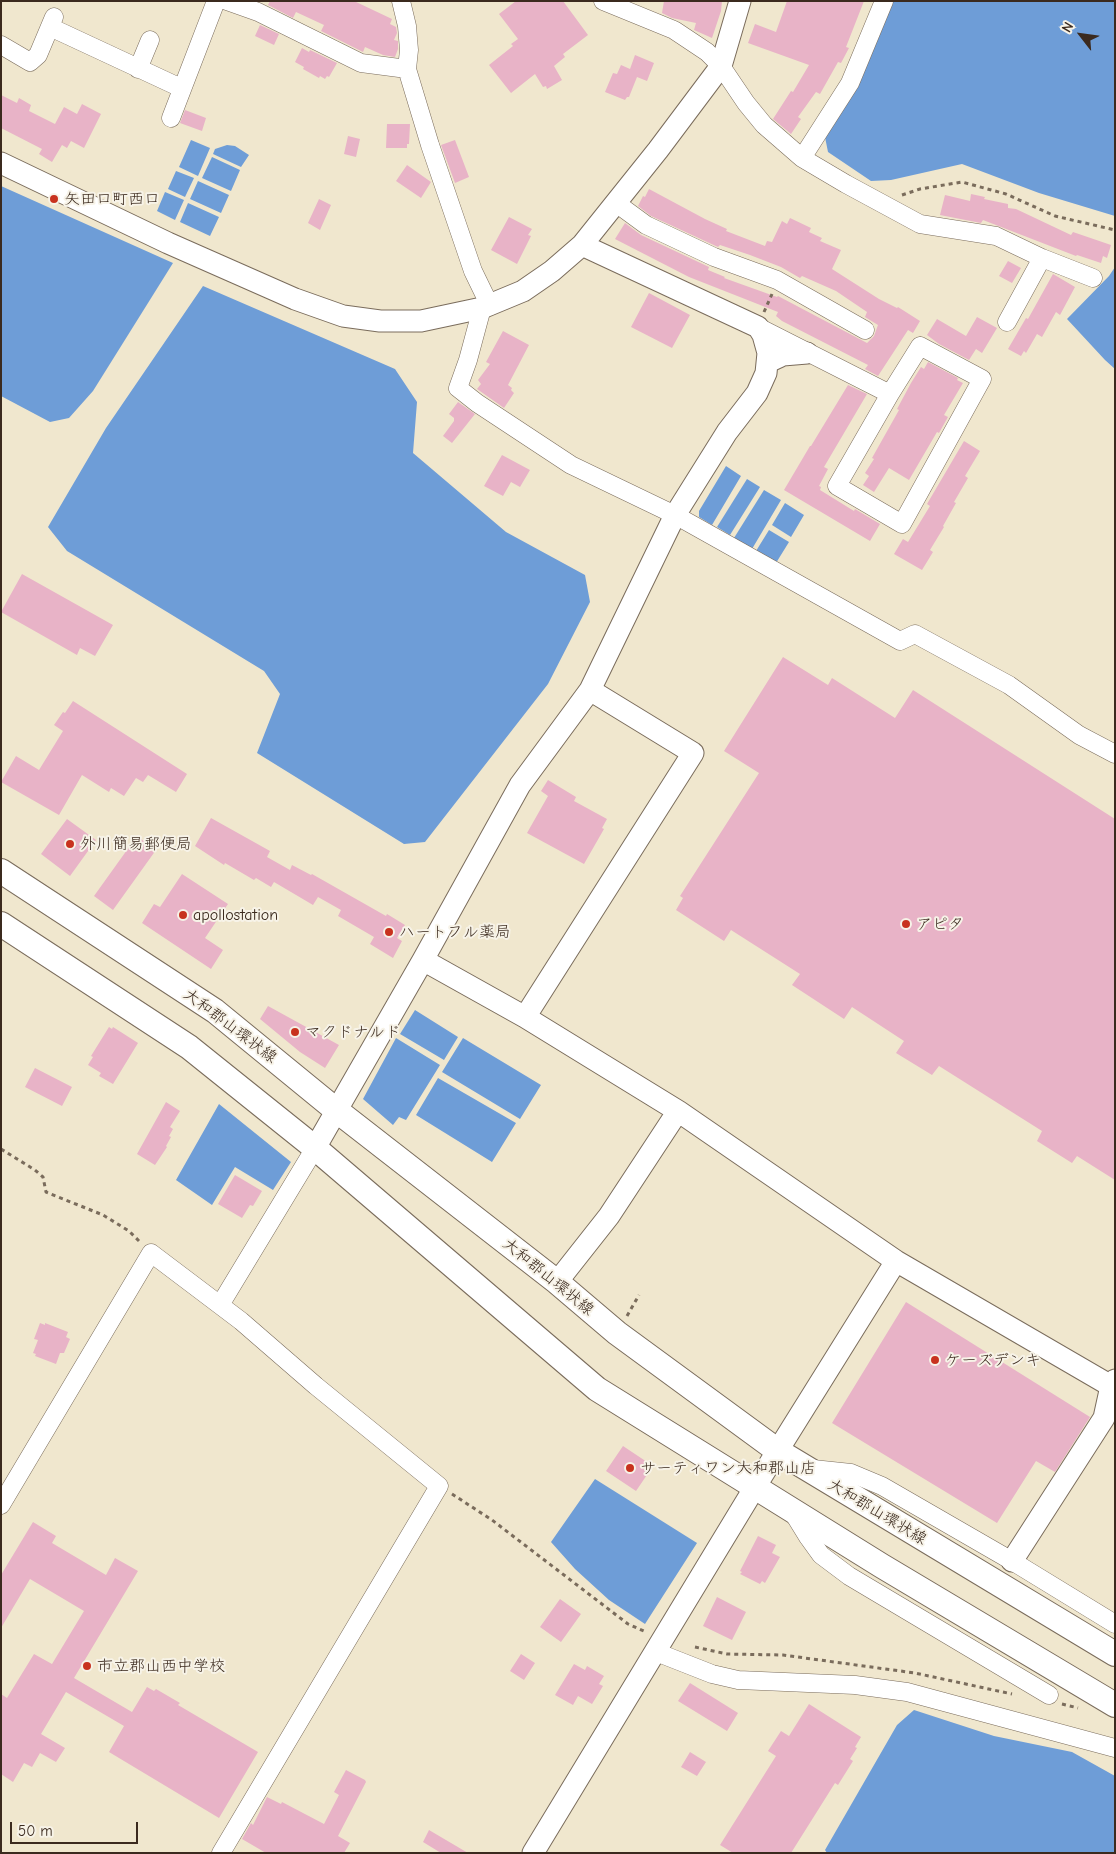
<!DOCTYPE html>
<meta charset="utf-8">
<style>
body{margin:0}
#map{position:relative;width:1116px;height:1854px;overflow:hidden;background:#f0e7ce;font-family:"Comic Neue",sans-serif}
canvas{display:block}
.frame{position:absolute;inset:0;border:2px solid #3b2a1e;pointer-events:none}
.north{position:absolute;left:1056px;top:10px;width:50px;height:50px;-webkit-text-stroke:4px #f7f3e8;paint-order:stroke;rotate:300deg;font-size:14px;font-weight:700;line-height:20px;text-align:center;color:#3b2a1e}
.north::after{content:'';display:block;margin:auto;width:18px;height:22px;background:#3b2a1e;clip-path:polygon(50% 0,100% 100%,50% 72%,0 100%)}
.scale{position:absolute;left:10px;top:1822px;width:128px;height:22px;box-sizing:border-box;border:2px solid #3b2a1e;border-top:0;padding-left:6px;font-size:15px;line-height:18px;white-space:nowrap;color:#3b2a1e;-webkit-text-stroke:4px #f7f3e8;paint-order:stroke}
</style>
<div id="map">
<canvas width="1116" height="1854"></canvas>
<div class="frame"></div>
<div class="north">N</div>
<div class="scale">50 m</div>
</div>
<script>
const ctx = document.querySelector('canvas').getContext('2d');
ctx.lineJoin = 'round';
function fillPath(path, color) { ctx.fillStyle = color; ctx.fill(path, 'evenodd'); }
const poly = rows => new Path2D(rows.map(r => 'M' + r).join(''));
function strokePath(path, color, width, dash) { ctx.strokeStyle = color; ctx.lineWidth = width; ctx.lineCap = dash ? 'butt' : 'round'; ctx.setLineDash(dash || []); ctx.stroke(path); }
function label(font, color, halo, rows, align = 'center') {
  ctx.font = font + ' "Comic Neue","Klee One",sans-serif'; ctx.lineWidth = 4; ctx.setLineDash([]); ctx.textBaseline = 'middle'; ctx.strokeStyle = halo; ctx.fillStyle = color; for (const [text, x, y, turn = 0] of rows) {
    ctx.save(); ctx.translate(x, y); ctx.rotate((+turn || 0) * Math.PI / 180); ctx.textAlign = isNaN(turn) ? turn : align; if (halo) ctx.strokeText(text, 0, 0); ctx.fillText(text, 0, 0); ctx.restore();
  }
}
const water = poly([
 [893,1,1115,1,1115,216,1039,193,962,164,891,180,871,181,828,152,825,137,856,82],
 [191,140,210,148,198,176,179,167],
 [227,145,235,146,249,155,241,167,213,154,215,149],
 [212,157,240,170,231,191,202,178],
 [176,171,194,178,185,197,168,189],
 [198,181,229,195,221,213,190,199],
 [1,186,173,263,93,391,69,418,50,422,1,396],
 [165,192,184,200,175,220,157,211],
 [188,203,219,217,210,236,180,222],
 [1115,267,1115,369,1105,360,1067,319,1109,276],
 [203,286,395,369,417,402,413,453,506,532,585,575,590,602,548,684,425,842,404,844,257,753,280,694,264,671,67,551,48,527,106,428],
 [726,466,741,476,712,525,699,517,699,511],
 [747,479,760,487,730,535,717,527],
 [764,490,781,500,752,549,734,538],
 [785,503,804,515,791,537,772,525],
 [769,530,789,542,776,563,756,551],
 [415,1010,458,1037,444,1060,400,1034],
 [396,1038,440,1065,406,1120,399,1117,393,1125,363,1099],
 [463,1038,541,1085,520,1119,442,1072],
 [438,1078,516,1123,492,1162,416,1115],
 [219,1104,291,1162,273,1190,235,1167,212,1205,176,1180],
 [595,1479,697,1543,645,1624,609,1600,575,1569,551,1542],
 [914,1710,994,1736,1072,1752,1115,1776,1115,1853,827,1853,825,1850,897,1725]
]);
const building = poly([
 [270,1,354,1,392,19,390,24,396,27,397,33,394,40,398,41,398,49,395,57,383,55,365,47,363,52,321,31,324,25,296,12,293,18,268,5],
 [516,1,563,1,588,35,563,54,565,57,554,66,562,80,547,89,546,86,543,87,535,74,511,93,489,65,513,46,511,44,518,39,499,14],
 [664,1,722,1,721,11,712,38,694,30,696,23,672,18,662,13],
 [787,1,864,1,846,47,849,48,841,63,838,62,820,94,816,92,798,117,801,119,791,134,773,119,791,91,793,92,809,65,748,43,755,24,776,32],
 [260,25,279,34,274,45,255,36],
 [302,48,309,52,310,50,337,63,329,77,327,76,325,79,320,76,319,78,303,69,304,67,295,62],
 [635,55,654,63,647,81,637,77,629,97,627,97,625,100,605,92,613,73,617,74,621,65,630,69],
 [1,95,17,103,19,98,31,105,29,111,55,124,64,107,77,114,82,104,101,114,84,148,71,141,67,148,62,145,52,162,39,154,42,149,1,128],
 [185,110,206,118,202,131,180,123],
 [387,124,410,124,409,144,407,144,407,148,386,148],
 [348,136,360,139,356,157,344,154],
 [455,140,469,177,455,183,441,145],
 [407,165,431,182,421,198,396,181],
 [649,189,705,219,727,229,726,231,765,246,767,241,772,242,782,221,787,224,790,218,811,228,809,232,822,238,820,241,841,250,832,269,879,299,897,308,898,307,920,321,913,333,908,330,878,376,865,369,868,365,782,321,776,316,778,312,689,277,615,239,625,223,641,235,709,267,708,270,725,277,724,278,777,297,778,296,867,343,874,336,878,325,865,317,867,312,836,291,802,276,800,278,781,267,750,255,720,245,718,247,651,216,638,206,643,196,645,197],
 [971,194,985,197,984,199,1008,204,1008,208,1016,209,1071,235,1073,232,1111,245,1107,258,1103,256,1101,263,1077,255,1076,256,983,220,981,223,940,215,945,195,970,201],
 [319,199,331,205,320,230,308,223],
 [509,217,532,229,528,235,531,236,517,264,491,250],
 [1008,261,1021,268,1012,283,999,276],
 [1053,274,1075,287,1060,315,1056,312,1042,337,1037,334,1026,353,1024,351,1021,356,1008,349,1026,318,1028,319],
 [649,293,690,315,672,348,631,327],
 [977,317,997,328,982,353,976,349,969,360,939,344,927,335,937,319,966,336],
 [503,331,529,345,508,385,512,388,511,390,514,393,504,408,477,389,481,384,478,380,490,364,486,362],
 [928,362,958,378,957,380,963,383,944,415,948,417,939,433,937,432,909,480,889,468,874,492,863,485,869,476,865,473,874,459,872,458,899,410,897,409,911,383,921,367,924,369],
 [848,385,867,394,824,467,828,469,819,486,821,487,820,490,854,511,855,509,880,524,870,541,784,490,810,446,811,446],
 [458,402,475,414,452,443,443,436,454,421,454,418,449,414],
 [964,441,980,451,965,476,968,478,954,502,956,503,943,526,944,527,930,550,933,552,922,570,894,554,903,539,908,542,930,506,927,504],
 [502,455,530,470,520,487,511,482,503,496,484,486],
 [22,574,113,625,95,656,80,648,77,655,1,612],
 [783,657,828,685,832,678,895,718,913,690,1115,819,1115,1180,1077,1156,1072,1163,1037,1141,1042,1131,939,1066,932,1075,896,1053,904,1041,852,1007,844,1019,792,985,800,974,731,930,724,941,676,910,683,898,680,896,759,773,724,751],
 [73,701,187,774,176,792,148,775,143,782,136,778,124,796,111,788,109,792,82,775,59,815,1,782,16,756,39,770,63,731,54,725,63,712,65,713],
 [548,780,576,797,574,801,607,819,602,828,604,829,584,864,527,833,548,796,541,791],
 [211,818,270,851,267,857,290,870,292,865,311,875,312,874,386,916,387,914,405,925,397,938,402,941,393,958,370,944,374,937,338,916,341,910,318,897,313,905,274,882,271,887,256,878,254,880,225,863,224,865,195,846],
 [67,819,96,840,70,876,41,854],
 [137,836,156,850,113,910,94,896],
 [182,874,228,904,205,938,223,950,211,969,142,923,154,904,160,907],
 [268,1006,339,1045,325,1068,300,1052,260,1019],
 [109,1027,112,1029,113,1027,138,1043,113,1084,99,1076,101,1073,88,1065,93,1057,91,1056],
 [35,1068,72,1087,62,1106,25,1087],
 [166,1102,180,1111,170,1127,173,1129,169,1136,171,1137,166,1146,167,1147,155,1165,137,1154],
 [235,1175,262,1191,253,1206,250,1205,242,1218,218,1204],
 [906,1302,1090,1417,1055,1472,1036,1461,997,1523,832,1423],
 [40,1323,45,1325,45,1323,68,1332,66,1337,70,1339,64,1353,60,1353,56,1364,35,1356,36,1354,33,1353,38,1340,34,1339],
 [623,1446,653,1466,636,1491,606,1471],
 [33,1522,56,1536,52,1543,106,1575,115,1558,138,1571,74,1678,132,1712,147,1687,154,1691,156,1689,180,1703,178,1705,258,1752,219,1818,109,1752,124,1726,66,1692,41,1734,65,1748,56,1762,40,1753,32,1767,24,1763,13,1782,1,1774,1,1694,7,1698,34,1654,52,1664,84,1611,30,1579,1,1628,1,1575],
 [758,1536,776,1545,772,1553,780,1557,765,1583,762,1581,760,1584,740,1574,742,1572,740,1571],
 [717,1597,746,1612,732,1640,703,1626],
 [560,1599,581,1614,561,1642,540,1627],
 [521,1654,535,1663,524,1680,510,1671],
 [574,1664,585,1670,587,1666,604,1676,599,1684,603,1686,592,1704,578,1696,573,1705,555,1695],
 [690,1683,738,1713,727,1731,678,1701],
 [809,1704,861,1737,855,1747,857,1748,850,1759,853,1761,838,1785,835,1783,791,1853,733,1853,720,1845,776,1756,768,1751,781,1731,789,1736],
 [690,1752,706,1762,697,1776,681,1767],
 [346,1770,365,1780,366,1782,338,1836,350,1843,344,1853,266,1853,242,1839,251,1823,253,1825,267,1797,281,1804,282,1802,324,1824,339,1795,334,1792],
 [429,1830,468,1853,441,1853,423,1842]
]);
const path = poly([
 [902,195,920,189,962,182,1006,194,1055,216,1115,230],
 [764,312,772,294],
 [1,1149,35,1170,43,1177,46,1192,103,1215,129,1231,139,1241],
 [627,1316,639,1295],
 [452,1494,492,1520,628,1624,646,1632],
 [695,1647,727,1654,783,1655,915,1673,1012,1694],
 [1062,1704,1078,1708]
]);
const minor = poly([
 [227,1,258,12,361,63,407,69],
 [401,1,407,26,409,50,407,69,430,145,473,271,490,306],
 [603,1,674,30,707,52,721,66,746,103,764,125,802,158,846,184,920,224,996,236,1042,258,1007,322],
 [50,27,181,88],
 [1,45,30,62,38,55,54,17],
 [138,69,150,40],
 [171,118,216,1],
 [802,158,850,83,884,1],
 [616,203,646,225,714,257,777,280,865,330],
 [1042,258,1093,278],
 [482,308,468,360,458,388,477,403,571,465,675,515,900,641,915,634,1009,685,1079,735,1115,754],
 [758,327,890,394],
 [920,346,982,379,902,524,837,486,890,394,920,346],
 [220,1305,315,1148],
 [813,1469,851,1473,882,1486,1012,1561,1115,1624],
 [1,1505,151,1253,241,1321,316,1386,439,1486,221,1853],
 [792,1511,808,1537,821,1555,849,1576,1049,1695],
 [656,1652,712,1674,738,1680,855,1685,907,1692,1115,1748]
]);
const tertiary = poly([
 [1,163,168,243,295,299,343,316,380,321,421,321,482,308,523,291,552,271,582,245,658,150,721,66,740,1],
 [768,362,783,355,807,353],
 [423,960,525,1017,678,1111,896,1261,1111,1386],
 [525,1017,693,753,590,690],
 [315,1148,423,960,520,785,590,690,675,515,727,432,757,393,766,373,768,353,763,335,758,327,582,245],
 [557,1282,609,1216,678,1111],
 [1012,1561,1104,1418,1111,1386,1115,1380],
 [533,1853,755,1487,896,1261]
]);
const secondary = poly([
 [1,871,215,1011,336,1110,557,1282,617,1333,778,1451,1115,1654],
 [1,924,189,1047,315,1148,597,1389,882,1566,1115,1705]
]);
const markers = [
 [54,199,5,"#c8321e"],
 [70,844,5,"#c8321e"],
 [183,915,5,"#c8321e"],
 [906,924,5,"#c8321e"],
 [389,932,5,"#c8321e"],
 [295,1032,5,"#c8321e"],
 [935,1360,5,"#c8321e"],
 [630,1468,5,"#c8321e"],
 [87,1666,5,"#c8321e"]
];
const poiNames = [
 ["矢田口町西口",64,199],
 ["外川簡易郵便局",80,844],
 ["apollostation",193,915],
 ["アピタ",916,924],
 ["ハートフル薬局",399,932],
 ["マクドナルド",305,1032],
 ["ケーズデンキ",945,1360],
 ["サーティワン大和郡山店",640,1468],
 ["市立郡山西中学校",97,1666]
];
const streetNames = [
 ["大和郡山環状線",230,1026,37],
 ["大和郡山環状線",548,1277,39],
 ["大和郡山環状線",877,1512,31]
];
fillPath(water, '#6e9dd7');
fillPath(building, '#e8b3c7');
strokePath(minor, '#7a6c5c', 19);
strokePath(tertiary, '#7a6c5c', 23);
strokePath(secondary, '#7a6c5c', 26);
strokePath(path, '#7a6c5c', 3, [4, 4]);
strokePath(minor, '#fff', 18);
strokePath(tertiary, '#fff', 21);
strokePath(secondary, '#fff', 24);
for (const [x, y, r, color] of markers) { const dot = new Path2D(); dot.arc(x, y, r, 0, 2 * Math.PI); ctx.fillStyle = color; ctx.fill(dot); strokePath(dot, '#f7f3e8', 2); }
label('16px', '#3b2a1e', '#f7f3e8', poiNames, 'left');
label('16px', '#3b2a1e', '#f7f3e8', streetNames);
</script>
